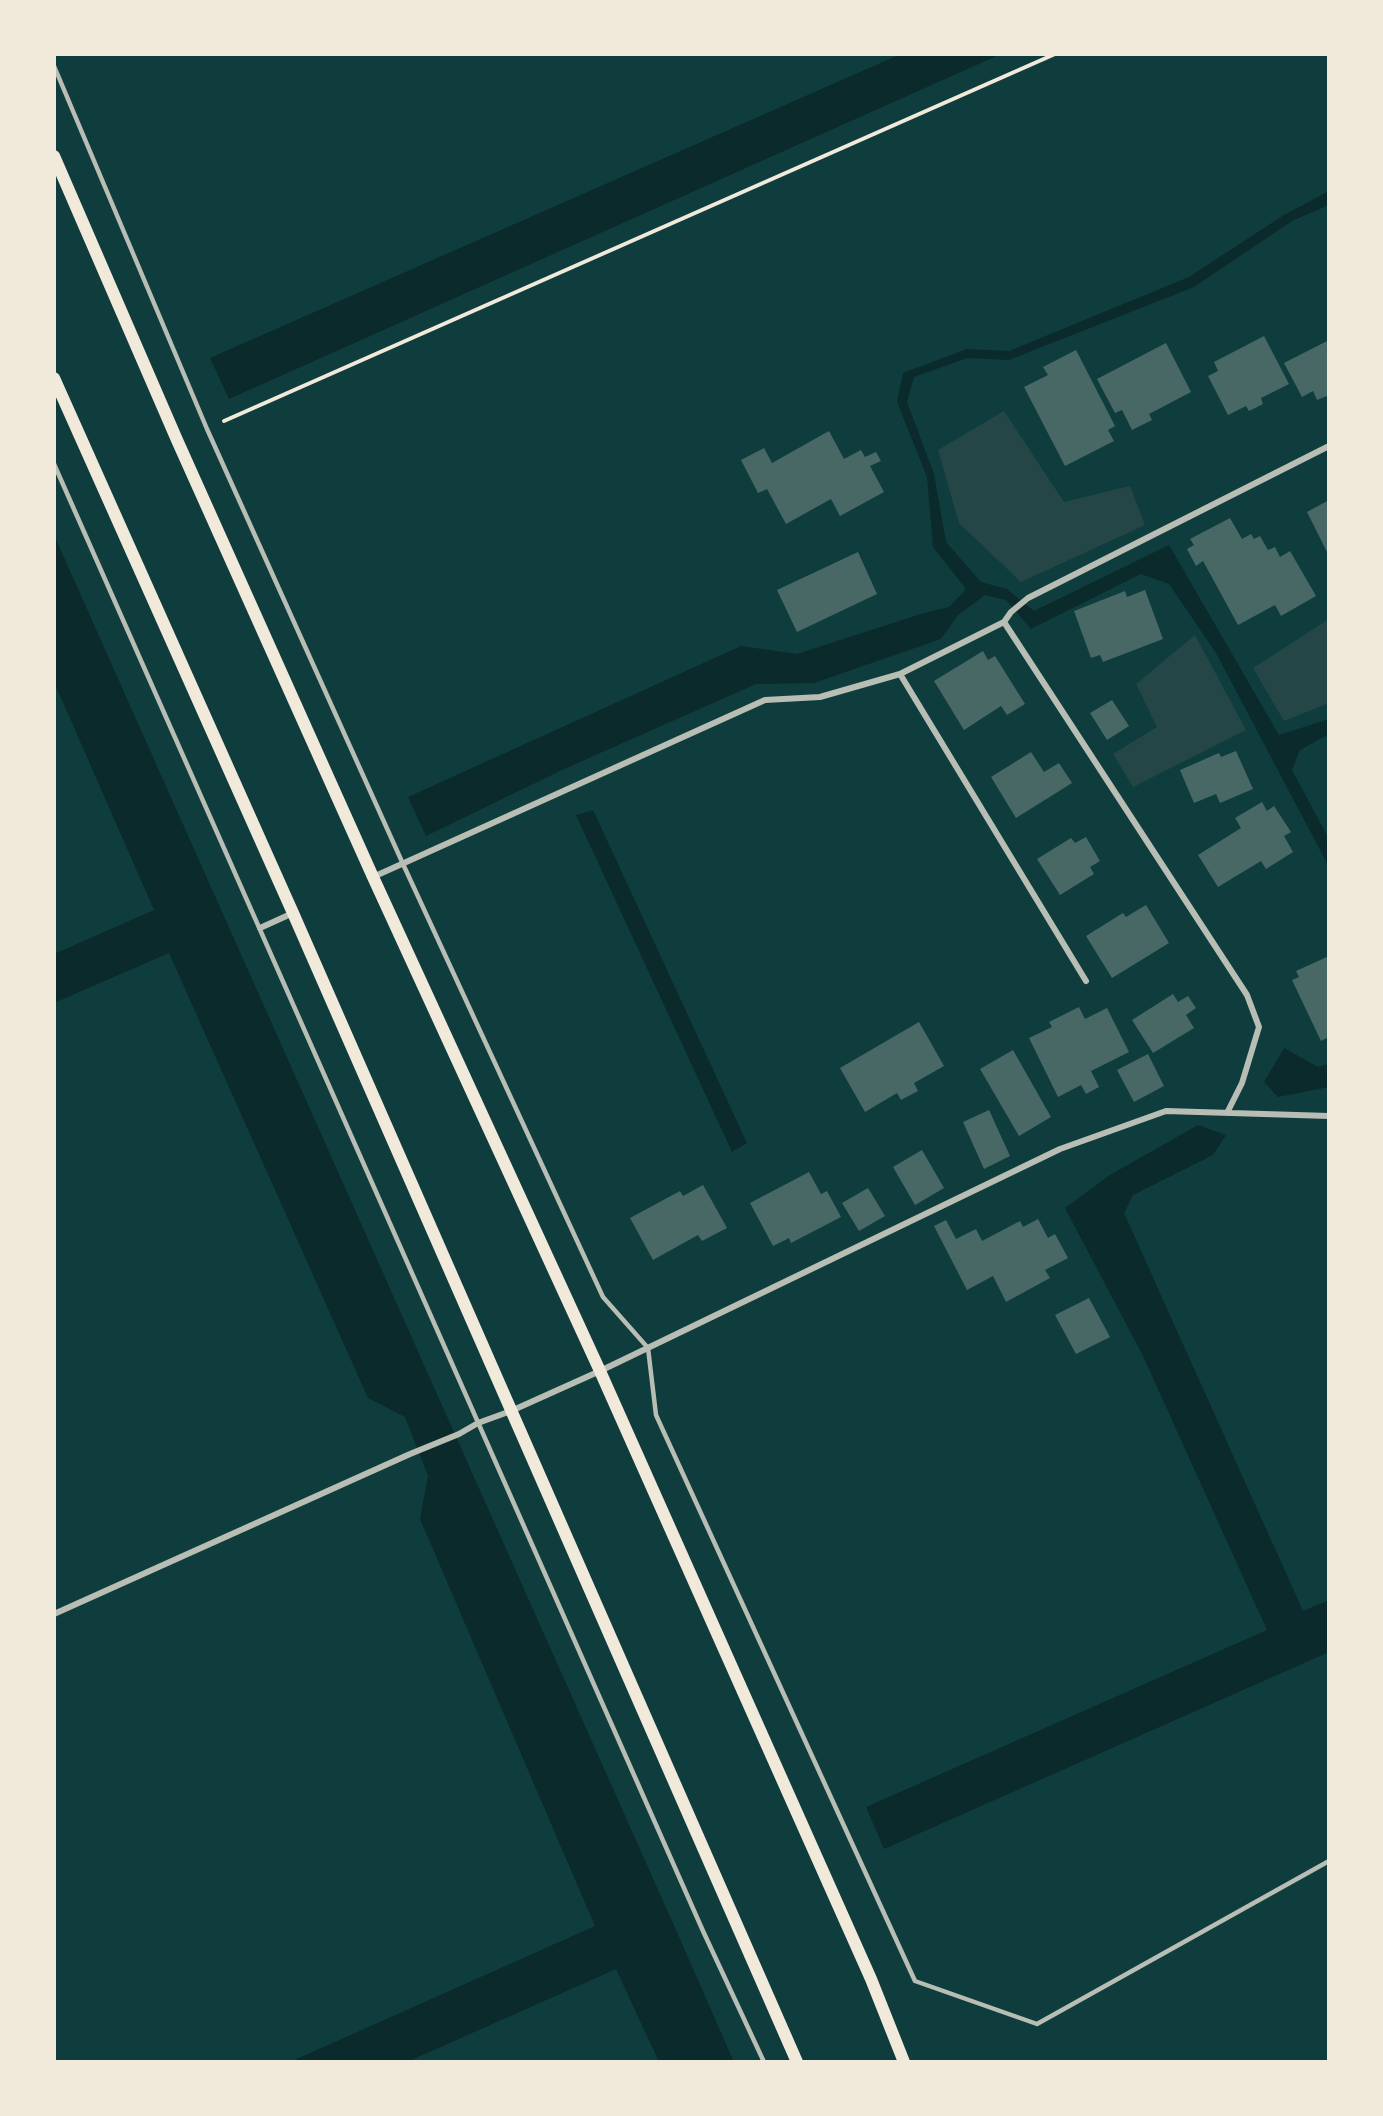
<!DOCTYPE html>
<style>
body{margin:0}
#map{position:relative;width:1383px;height:2116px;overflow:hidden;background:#0f3d3e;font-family:"Space Grotesk",sans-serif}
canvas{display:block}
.frame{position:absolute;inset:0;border:56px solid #f1e9da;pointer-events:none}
</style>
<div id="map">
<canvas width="1383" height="2116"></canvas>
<div class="frame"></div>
</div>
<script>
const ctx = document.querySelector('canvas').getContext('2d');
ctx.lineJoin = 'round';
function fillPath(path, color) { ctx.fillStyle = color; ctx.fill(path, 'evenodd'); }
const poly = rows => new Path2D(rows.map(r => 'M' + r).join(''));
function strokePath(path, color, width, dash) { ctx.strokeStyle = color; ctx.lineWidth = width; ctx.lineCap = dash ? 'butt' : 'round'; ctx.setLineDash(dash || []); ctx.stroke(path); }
const green = poly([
 [1004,411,1064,502,1130,486,1145,525,1021,582,959,523,938,450],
 [1329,619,1329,703,1284,721,1253,668],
 [1195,635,1246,730,1133,787,1113,754,1157,727,1136,684]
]);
const water = poly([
 [901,54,1001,54,229,399,210,358],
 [1329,191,1329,205,1292,221,1194,287,1009,360,967,358,914,377,907,402,934,474,946,542,981,582,1007,589,1034,611,1169,545,1279,735,1329,719,1329,734,1300,750,1292,770,1329,839,1329,867,1216,653,1169,584,1141,574,1031,629,1006,600,985,595,958,615,941,639,814,683,756,684,564,769,426,836,408,797,741,646,797,654,924,613,949,607,966,589,933,547,927,477,897,402,903,373,967,349,1009,351,1189,277,1284,215],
 [54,535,672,1921,734,2062,659,2062,616,1969,407,2062,290,2062,595,1926,420,1519,428,1476,405,1417,368,1398,169,953,54,1003,54,954,154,910,54,682],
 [593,810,747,1143,732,1152,576,815],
 [1284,1048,1318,1067,1329,1064,1329,1087,1278,1097,1264,1082],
 [1198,1125,1226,1135,1213,1155,1133,1195,1124,1213,1303,1611,1329,1600,1329,1652,884,1849,866,1807,1267,1630,1143,1356,1065,1208,1110,1175]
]);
const building = poly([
 [1264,336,1289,384,1261,398,1263,404,1249,411,1246,406,1228,415,1208,376,1218,371,1214,362],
 [1329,340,1329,400,1327,396,1317,400,1313,391,1302,397,1284,363],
 [1166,343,1191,392,1149,414,1152,420,1132,430,1122,410,1115,413,1097,379],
 [1076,350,1115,426,1108,430,1114,441,1065,466,1024,387,1048,375,1043,367],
 [829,431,844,459,861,450,865,457,876,452,881,461,870,466,884,492,840,516,831,499,786,524,767,489,758,493,741,460,764,448,772,463],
 [1329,500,1329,556,1307,512],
 [1230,518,1242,539,1251,534,1254,539,1260,536,1268,550,1275,547,1280,557,1290,551,1316,596,1281,616,1275,605,1238,625,1203,561,1196,566,1187,549,1194,545,1190,539],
 [858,552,877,594,797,632,777,590],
 [1145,590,1163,639,1103,662,1100,655,1091,658,1074,611,1125,591,1127,597],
 [983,651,988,660,995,656,1025,704,1007,715,1001,706,964,730,934,681],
 [1112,700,1129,726,1107,740,1090,713],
 [1236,751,1253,789,1220,803,1216,794,1194,803,1180,770,1219,753,1221,757],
 [1031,752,1044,772,1059,763,1072,783,1016,818,991,777],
 [1262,802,1267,811,1274,806,1291,832,1284,836,1293,852,1266,869,1261,861,1218,887,1198,855,1241,828,1235,818],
 [1086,837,1100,861,1090,867,1094,874,1060,895,1037,859,1071,838,1075,843],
 [1146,905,1169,943,1112,978,1086,936,1123,913,1126,917],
 [1329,956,1329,1037,1321,1041,1292,980,1299,977,1296,971],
 [1173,994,1178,1002,1188,996,1196,1008,1186,1015,1194,1028,1153,1053,1132,1020],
 [1079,1007,1085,1019,1107,1008,1129,1052,1091,1071,1099,1087,1086,1094,1081,1085,1058,1097,1029,1038,1052,1027,1049,1022],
 [919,1022,944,1066,914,1083,918,1091,901,1100,897,1093,865,1112,840,1068],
 [1013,1050,1051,1117,1019,1136,980,1069],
 [1148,1054,1164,1086,1134,1102,1117,1070],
 [989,1110,1010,1156,984,1169,963,1122],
 [922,1150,944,1188,915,1205,893,1167],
 [809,1172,821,1194,827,1191,841,1217,791,1243,789,1238,773,1246,750,1203],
 [703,1185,727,1228,702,1241,698,1235,653,1260,630,1218,680,1191,683,1196],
 [868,1188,885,1216,859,1231,842,1203],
 [1038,1219,1048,1238,1055,1234,1068,1258,1045,1270,1050,1278,1006,1302,993,1276,967,1290,934,1226,946,1220,956,1239,976,1229,982,1241,1020,1221,1023,1227],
 [1089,1298,1110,1337,1076,1354,1055,1315]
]);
const path = poly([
 [224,421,1055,54]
]);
const service = poly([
 [54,66,207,429,403,864,603,1297,648,1348,656,1415,915,1981,1037,2024,1329,1861],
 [54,464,703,1931,764,2062]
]);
const minor = poly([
 [900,674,1086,981],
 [373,877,765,700,820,697,900,674,1004,622],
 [260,928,293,913],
 [1227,1113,1242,1083,1259,1027,1247,995,1004,622,1011,612,1028,598,1329,446],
 [54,1614,410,1454,459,1434,478,1423,511,1411,600,1371,1060,1149,1166,1111,1329,1116]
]);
const secondary = poly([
 [54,156,177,440,373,877,600,1371,871,1979,904,2062],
 [54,378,293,913,797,2062]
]);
fillPath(green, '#244646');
fillPath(water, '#0a2a2b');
fillPath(building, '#486865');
strokePath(path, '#f1e9da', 4);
strokePath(service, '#b8beb3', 4.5);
strokePath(minor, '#b8beb3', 6);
strokePath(secondary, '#f1e9da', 12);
</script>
